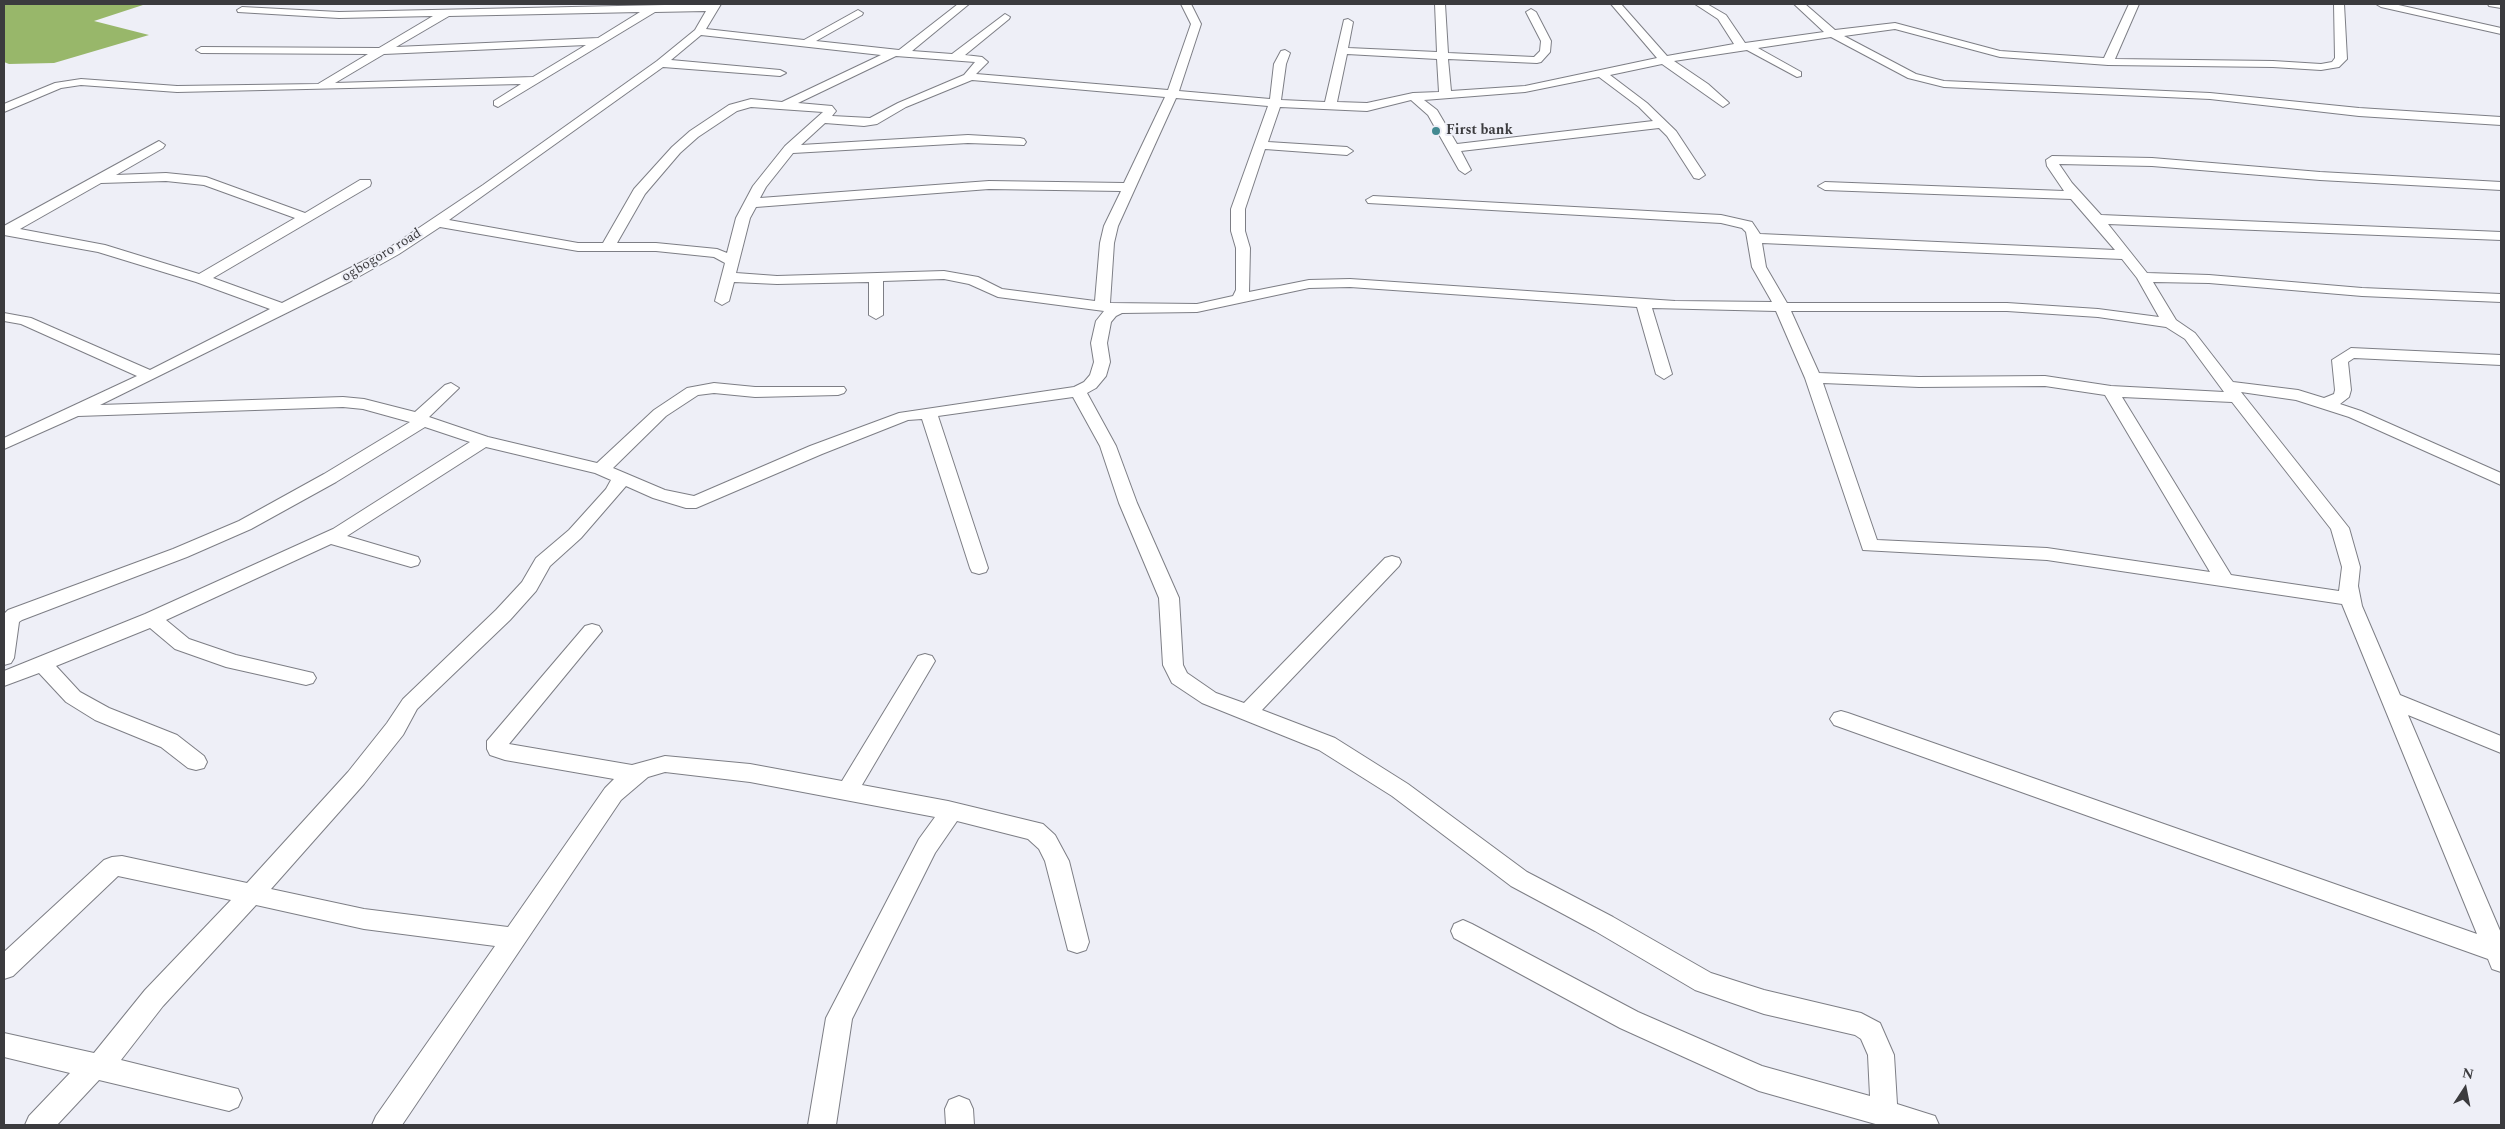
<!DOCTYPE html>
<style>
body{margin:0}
#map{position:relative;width:2505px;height:1129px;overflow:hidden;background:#eeeff7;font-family:Spectral,serif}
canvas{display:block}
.frame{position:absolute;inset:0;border:5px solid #3b3b3e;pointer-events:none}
.north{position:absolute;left:2440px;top:1064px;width:50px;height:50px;-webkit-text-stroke:4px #eeeff7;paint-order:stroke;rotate:11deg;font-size:14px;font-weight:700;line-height:20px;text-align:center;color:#3b3b3e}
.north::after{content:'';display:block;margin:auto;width:18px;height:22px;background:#3b3b3e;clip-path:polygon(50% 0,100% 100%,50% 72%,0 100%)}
</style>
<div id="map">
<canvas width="2505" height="1129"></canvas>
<div class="frame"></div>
<div class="north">N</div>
</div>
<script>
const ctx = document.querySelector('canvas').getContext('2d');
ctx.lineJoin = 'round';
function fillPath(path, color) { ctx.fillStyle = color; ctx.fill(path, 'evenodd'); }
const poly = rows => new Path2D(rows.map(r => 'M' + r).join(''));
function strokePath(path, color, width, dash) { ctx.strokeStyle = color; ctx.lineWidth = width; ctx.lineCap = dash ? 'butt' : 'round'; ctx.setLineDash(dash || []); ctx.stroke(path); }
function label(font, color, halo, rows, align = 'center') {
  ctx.font = font + ' Spectral,serif'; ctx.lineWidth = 4; ctx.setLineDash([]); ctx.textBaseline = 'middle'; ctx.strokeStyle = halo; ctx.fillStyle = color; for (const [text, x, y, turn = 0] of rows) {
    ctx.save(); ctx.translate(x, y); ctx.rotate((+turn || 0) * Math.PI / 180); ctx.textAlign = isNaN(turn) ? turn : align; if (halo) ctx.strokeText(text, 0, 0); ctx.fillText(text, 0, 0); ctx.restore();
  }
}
const forest = poly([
 [4,4,146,4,94,21,149,35,54,63,9,64,4,62]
]);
const minor = poly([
 [711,4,721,4,706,29,804,40,858,10,863,13,862,15,816,41,899,50,958,4,969,4,912,51,952,54,1005,14,1010,17,1009,19,965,55,982,57,988,62,976,74,1168,90,1191,24,1181,4,1191,4,1201,24,1179,91,1270,99,1274,64,1281,51,1285,50,1290,53,1286,64,1281,100,1325,102,1344,20,1348,19,1353,22,1348,48,1437,52,1435,4,1445,4,1448,53,1534,57,1540,51,1541,41,1526,12,1531,9,1536,12,1551,41,1550,52,1541,62,1537,63,1448,59,1451,91,1525,86,1657,58,1611,4,1621,4,1667,56,1734,44,1718,19,1695,4,1707,4,1726,15,1745,43,1824,32,1794,4,1805,4,1835,30,1895,23,2000,51,2104,58,2129,4,2139,4,2115,59,2273,61,2321,64,2332,62,2335,58,2334,4,2344,4,2347,59,2339,67,2321,70,2273,67,2108,65,2000,57,1895,29,1844,36,1916,74,1944,81,2210,93,2359,108,2501,117,2501,125,2359,116,2210,99,1944,87,1908,78,1831,37,1758,48,1801,72,1801,76,1797,77,1747,50,1674,61,1708,84,1727,101,1729,103,1723,107,1662,64,1610,75,1647,103,1676,131,1705,175,1699,179,1694,178,1667,136,1659,128,1461,151,1471,170,1465,174,1459,170,1428,115,1411,100,1367,111,1280,107,1268,142,1347,147,1353,151,1347,155,1265,149,1245,209,1245,231,1250,248,1249,292,1309,280,1350,279,1675,301,1772,302,1752,267,1746,232,1742,228,1721,223,1368,203,1366,200,1373,196,1721,215,1752,222,1760,234,2115,250,2071,199,1825,190,1818,186,1825,182,2064,191,2047,166,2046,160,2052,156,2152,158,2320,172,2501,182,2501,190,2320,180,2152,166,2059,164,2072,183,2101,215,2501,232,2501,240,2108,224,2147,273,2209,275,2362,288,2501,294,2501,302,2362,296,2209,283,2153,282,2176,320,2195,333,2233,382,2298,390,2324,398,2334,394,2335,390,2332,360,2351,348,2501,355,2501,365,2354,358,2348,362,2351,390,2349,397,2340,404,2361,411,2501,473,2501,485,2349,417,2296,400,2241,392,2349,528,2360,567,2358,586,2362,606,2400,695,2501,736,2501,753,2408,715,2501,933,2501,972,2492,969,2488,959,1834,725,1830,719,1834,713,1841,711,1848,713,2477,934,2342,604,2047,560,1863,550,1805,378,1776,311,1652,308,1672,374,1664,379,1656,374,1637,307,1350,287,1309,288,1197,312,1122,313,1116,316,1111,322,1107,343,1110,362,1106,376,1096,388,1087,393,1116,446,1137,503,1179,598,1183,665,1187,673,1216,693,1244,703,1385,558,1392,556,1399,558,1401,562,1399,566,1262,710,1335,738,1408,784,1527,872,1613,917,1711,973,1764,990,1861,1013,1880,1023,1894,1055,1897,1104,1935,1116,1939,1125,1879,1125,1759,1091,1620,1028,1454,938,1451,931,1454,924,1463,920,1472,924,1638,1012,1762,1066,1870,1096,1868,1055,1861,1039,1855,1035,1764,1014,1695,990,1595,931,1511,886,1392,796,1319,750,1202,703,1172,683,1163,665,1159,598,1119,503,1100,446,1073,397,938,416,988,568,986,572,979,574,972,572,970,568,922,419,908,420,822,454,696,508,686,508,653,498,626,486,581,538,550,566,536,591,510,620,417,709,403,735,364,784,271,889,364,909,508,927,605,788,614,779,505,760,490,755,487,749,487,741,585,626,592,624,599,626,602,631,509,744,632,765,665,756,750,764,842,781,918,656,925,654,932,656,935,661,862,785,948,801,1043,824,1055,835,1069,861,1089,942,1086,950,1077,953,1068,950,1045,861,1039,849,1028,839,957,821,935,853,852,1019,836,1125,808,1125,826,1018,919,839,935,817,750,782,665,772,648,777,621,800,402,1125,372,1125,376,1116,495,946,364,929,256,905,163,1006,121,1060,238,1089,242,1098,238,1107,229,1111,99,1080,57,1125,25,1125,29,1116,70,1073,4,1057,4,1033,94,1053,145,990,231,900,118,876,13,976,4,979,4,952,104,860,112,857,122,856,247,883,348,772,387,723,403,699,496,610,522,582,536,558,569,530,606,489,611,480,595,473,486,447,347,536,418,557,420,561,418,565,411,567,331,544,166,620,189,639,236,655,313,673,316,678,313,683,306,685,226,667,175,649,150,628,56,666,80,692,109,708,177,735,204,756,207,762,204,768,196,770,188,768,161,747,95,720,66,702,39,673,4,686,4,671,145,614,333,529,470,442,425,427,336,482,251,529,187,557,22,620,19,622,14,658,11,663,4,665,4,614,8,610,173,549,239,521,324,474,410,422,363,409,343,407,78,416,4,449,4,438,137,376,21,324,4,321,4,313,31,318,150,370,270,309,196,282,98,252,4,235,4,226,159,141,165,145,163,148,116,175,166,173,206,177,305,213,360,180,370,180,371,183,370,186,213,278,282,303,389,248,483,185,657,61,695,30,706,11,655,12,498,107,494,105,494,101,521,84,177,92,81,85,61,88,4,112,4,104,55,83,81,79,177,86,318,84,368,54,201,53,196,50,201,47,379,48,433,16,339,18,238,12,237,10,242,7,339,12,711,4],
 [640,12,598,38,396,47,449,16,640,12],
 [701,35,881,55,782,102,751,99,729,105,690,131,672,147,634,189,603,243,578,243,449,220,663,67,780,76,786,73,780,70,671,60,701,35],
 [586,45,533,77,335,83,384,54,586,45],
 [1347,54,1437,59,1439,92,1413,93,1367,103,1337,102,1347,54],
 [896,56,975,62,964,75,898,103,870,118,832,116,836,111,832,106,798,103,896,56],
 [1599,77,1639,107,1653,121,1457,144,1437,110,1424,100,1525,92,1599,77],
 [972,80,1165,97,1124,183,989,181,760,198,766,187,793,153,968,143,1024,145,1026,142,1024,139,1020,138,968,135,801,145,825,123,864,126,877,124,906,107,972,80],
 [1176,98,1268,106,1231,209,1231,231,1236,248,1236,290,1233,296,1197,304,1110,303,1114,243,1118,226,1176,98],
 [751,107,823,112,785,146,753,186,736,218,727,253,717,249,656,243,617,243,645,194,680,153,698,137,737,111,751,107],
 [166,181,204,185,295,218,199,274,105,245,20,229,101,183,166,181],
 [989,189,1121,191,1104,226,1100,243,1095,301,1002,289,978,277,944,271,777,276,736,273,750,218,756,207,989,189],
 [440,227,578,251,656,251,714,257,725,263,715,301,722,305,729,301,734,282,777,284,869,282,869,315,876,319,883,315,883,281,944,279,969,284,998,297,1104,311,1096,321,1091,343,1094,362,1090,375,1084,382,1074,387,899,413,810,446,694,496,665,490,613,468,666,416,698,395,714,393,755,397,838,395,844,393,846,390,844,387,755,387,714,383,687,388,654,410,597,463,488,437,429,417,459,388,451,383,445,385,415,412,364,399,343,397,100,405,351,281,399,254,440,227],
 [1762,243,2122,259,2137,278,2159,317,2098,309,2007,303,1787,303,1766,267,1762,243],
 [1791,311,2007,311,2098,317,2166,327,2185,339,2224,392,2111,386,2045,376,1919,377,1819,373,1791,311],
 [1823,383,1919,387,2045,386,2105,395,2210,572,2047,548,1877,540,1823,383],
 [2122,397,2232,402,2331,529,2342,567,2339,591,2231,575,2122,397],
 [2376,4,2394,4,2501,28,2501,34,2381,7,2376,4],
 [2488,4,2501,4,2501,8,2489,6,2488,4],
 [959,1096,969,1100,973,1109,974,1125,946,1125,945,1109,949,1100,959,1096]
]);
const markers = [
 [1436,131,5,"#428991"]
];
const farPoinames = [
 ["First bank",1446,131]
];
const farStreetnames = [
 ["ogbogoro road",382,256,-31]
];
fillPath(forest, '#98b76a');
strokePath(minor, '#7d7e85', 2);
fillPath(minor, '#fff');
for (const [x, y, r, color] of markers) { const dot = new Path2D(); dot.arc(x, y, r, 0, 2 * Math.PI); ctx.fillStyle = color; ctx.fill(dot); strokePath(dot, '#eeeff7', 2); }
label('bold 14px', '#3b3b3e', '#eeeff7', farPoinames, 'left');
label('14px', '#3b3b3e', '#eeeff7', farStreetnames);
</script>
